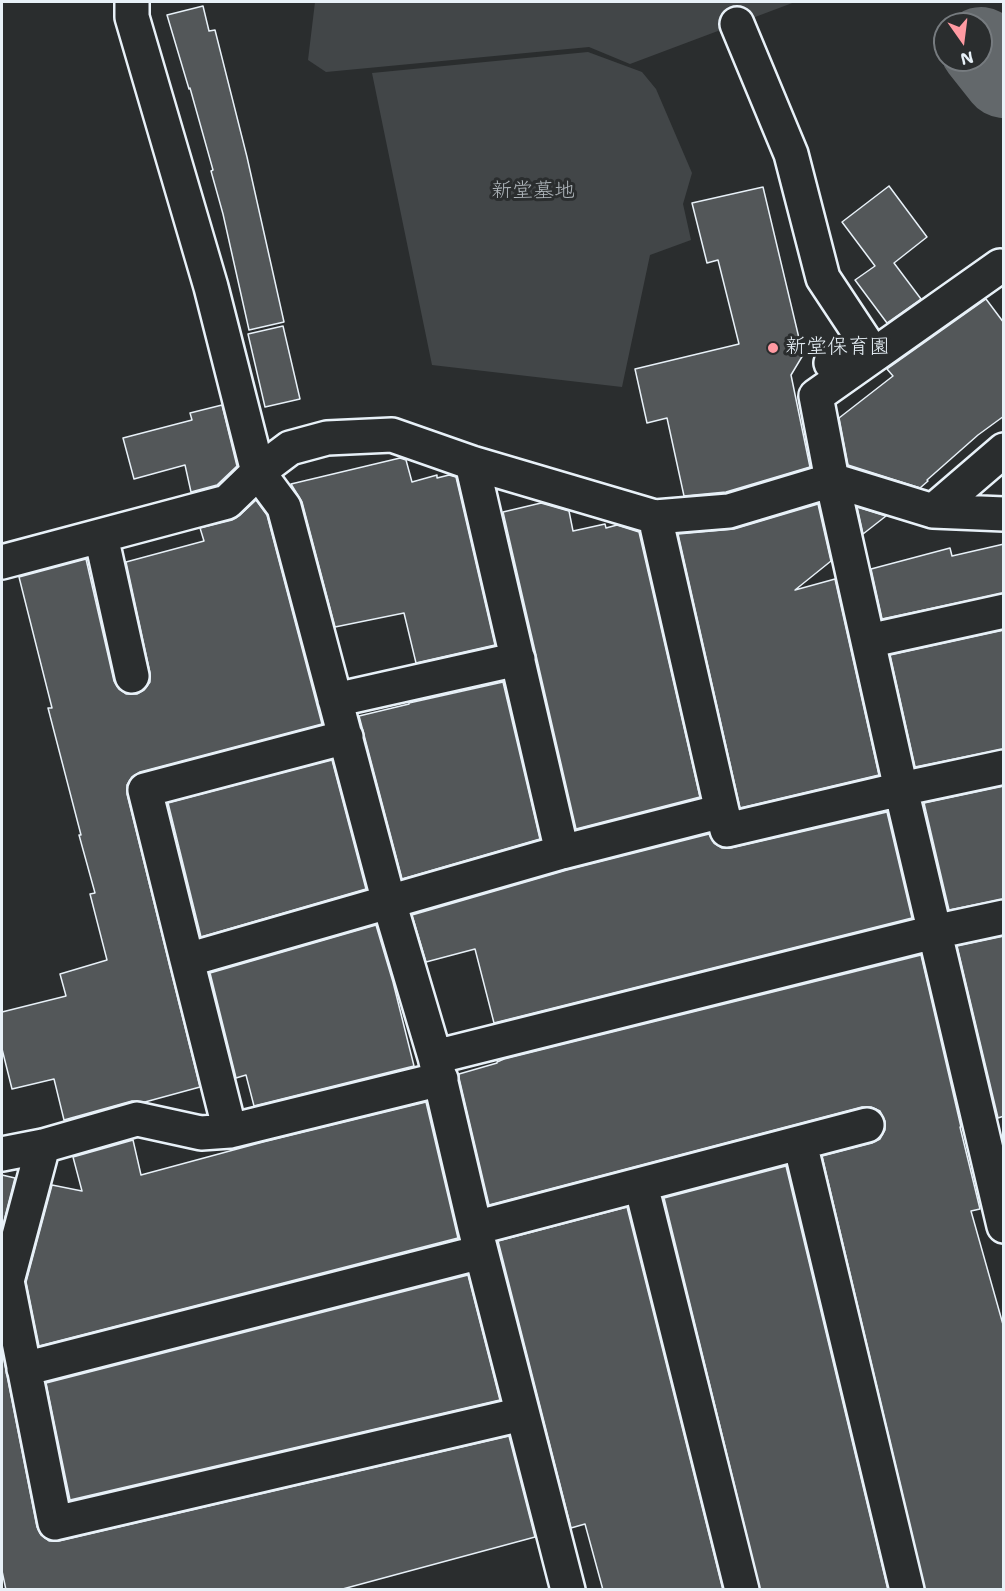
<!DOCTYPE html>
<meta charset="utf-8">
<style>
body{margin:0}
#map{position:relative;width:1005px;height:1591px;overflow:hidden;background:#2a2d2e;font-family:"Shantell Sans",sans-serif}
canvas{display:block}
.frame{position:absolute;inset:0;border:3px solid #e8f1f8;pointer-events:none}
.north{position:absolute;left:933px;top:12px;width:60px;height:60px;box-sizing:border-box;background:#2a2d2e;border:2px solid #767b7f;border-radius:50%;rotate:166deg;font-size:16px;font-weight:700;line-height:24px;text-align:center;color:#e8f1f8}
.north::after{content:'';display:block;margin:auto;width:21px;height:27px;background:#ff9aa2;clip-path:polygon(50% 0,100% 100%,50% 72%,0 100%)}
</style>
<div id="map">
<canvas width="1005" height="1591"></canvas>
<div class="frame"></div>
<div class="north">N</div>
</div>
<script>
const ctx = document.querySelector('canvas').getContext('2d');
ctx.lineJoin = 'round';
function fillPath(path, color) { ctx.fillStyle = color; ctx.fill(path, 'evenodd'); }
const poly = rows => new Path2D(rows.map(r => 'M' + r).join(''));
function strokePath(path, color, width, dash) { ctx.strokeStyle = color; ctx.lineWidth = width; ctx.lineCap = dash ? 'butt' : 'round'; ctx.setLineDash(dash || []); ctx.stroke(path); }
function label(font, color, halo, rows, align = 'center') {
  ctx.font = font + ' "Shantell Sans","Klee One",sans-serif'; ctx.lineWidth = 6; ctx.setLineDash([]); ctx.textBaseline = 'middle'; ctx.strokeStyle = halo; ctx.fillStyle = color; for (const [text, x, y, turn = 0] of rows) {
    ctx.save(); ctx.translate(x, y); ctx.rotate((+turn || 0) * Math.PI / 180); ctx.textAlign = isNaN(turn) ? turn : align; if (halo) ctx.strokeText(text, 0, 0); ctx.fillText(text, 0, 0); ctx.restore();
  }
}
const green = poly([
 [315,2,795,2,630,64,589,47,326,72,308,60],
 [588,52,642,72,656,89,692,173,683,204,691,240,650,255,622,387,432,365,372,73]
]);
const river = poly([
 [981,48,1004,77]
]);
const building = poly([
 [203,6,209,31,215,30,247,157,284,322,249,330,223,214,211,171,213,170,190,88,189,89,167,15,203,6],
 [889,186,927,237,894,263,921,299,887,323,855,280,875,266,842,222,889,186],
 [763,187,803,355,791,375,810,467,726,492,684,496,667,418,647,423,635,369,739,344,718,260,707,263,692,203,763,187],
 [986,299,1004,323,1004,416,978,435,927,480,928,481,920,488,848,465,839,418,893,376,887,369,986,299],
 [283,326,300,399,265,407,248,334,283,326],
 [222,405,237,466,217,485,191,492,185,465,134,479,123,438,192,420,190,413,222,405],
 [400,458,406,460,412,482,437,475,437,478,449,475,456,477,495,645,416,663,404,613,335,627,302,502,291,484,400,458],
 [256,500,267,515,322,724,140,772,132,777,127,785,127,794,200,1087,145,1102,132,1101,64,1120,54,1079,12,1089,2,1049,2,1012,66,996,60,974,107,960,90,894,95,893,79,835,81,835,48,708,52,708,19,577,86,559,114,681,119,689,126,694,137,694,144,690,150,682,150,673,126,562,204,541,200,528,232,520,240,515,256,500],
 [541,503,569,511,573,531,605,524,606,528,617,525,639,532,700,797,576,829,503,512,541,503],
 [818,504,831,561,795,590,835,579,879,775,740,808,678,534,734,529,818,504],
 [857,507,886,516,863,534,857,507],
 [1004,544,1004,593,882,619,871,569,950,548,952,556,1004,544],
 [1004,630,1004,749,915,767,890,655,1004,630],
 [503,682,540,839,402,879,359,716,409,704,409,703,503,682],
 [332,760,366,889,201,937,168,803,332,760],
 [1004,786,1004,899,949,910,924,803,1004,786],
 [887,812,912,918,494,1023,475,949,426,962,412,915,567,870,709,834,714,843,722,848,731,848,887,812],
 [376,925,393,982,414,1066,254,1106,246,1075,236,1078,210,973,376,925],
 [1004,936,1004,1116,998,1118,957,946,1004,936],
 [921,955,961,1127,960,1127,980,1209,971,1211,1004,1328,1004,1590,925,1590,822,1156,872,1143,880,1139,885,1130,885,1121,880,1111,871,1107,862,1107,489,1205,459,1078,459,1074,497,1063,497,1062,504,1059,921,955],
 [426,1102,458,1238,39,1346,26,1282,52,1185,82,1191,73,1157,133,1140,141,1175,263,1142,426,1102],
 [786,1166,888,1590,760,1590,664,1198,786,1166],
 [2,1175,15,1178,2,1229,2,1175],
 [627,1207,723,1590,603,1590,585,1524,571,1528,498,1241,627,1207],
 [468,1275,500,1400,70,1500,46,1383,468,1275],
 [2,1350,37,1527,41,1535,49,1541,59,1541,509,1436,535,1537,339,1590,6,1590,2,1571,2,1350]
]);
const minor = poly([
 [132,2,132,17,211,287,258,472,284,507,389,902,435,1057,475,1228,568,1590],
 [737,24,791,154,823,278,864,340,831,363],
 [1000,266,816,396,832,480,933,511,1004,514],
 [472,463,562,852],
 [933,511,1004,450],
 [655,517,722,811],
 [101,536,132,676],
 [2,562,227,502,258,472,290,448,327,438,392,435,472,463,655,517,729,511,832,480,901,789,1004,1226],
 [868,641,1004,611],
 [335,700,518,659],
 [187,960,145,790,346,737],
 [435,1057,934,932,1004,917],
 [230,1131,187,960,562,852,722,811,727,830,901,789,1004,767],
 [800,1143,907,1590],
 [43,1146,7,1281,55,1523,522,1414],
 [2,1154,43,1146,137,1119,201,1133,230,1131,441,1079],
 [641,1185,742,1590],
 [475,1228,867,1125],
 [24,1369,481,1252]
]);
const markers = [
 [773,348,6,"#ff9aa2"]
];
const parkNames = [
 ["新堂墓地",533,192]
];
const poiNames = [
 ["新堂保育園",785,348]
];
fillPath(green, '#424648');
strokePath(river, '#63686b', 82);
fillPath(building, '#535759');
strokePath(building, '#e8f1f8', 1.5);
strokePath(minor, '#e8f1f8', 38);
strokePath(minor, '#2a2d2e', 33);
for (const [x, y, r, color] of markers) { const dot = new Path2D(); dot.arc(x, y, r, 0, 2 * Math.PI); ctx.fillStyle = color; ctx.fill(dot); strokePath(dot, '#2a2d2e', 2); }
label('21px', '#aeb5ba', '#2a2d2e', parkNames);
label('21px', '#e8f1f8', '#2a2d2e', poiNames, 'left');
</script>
